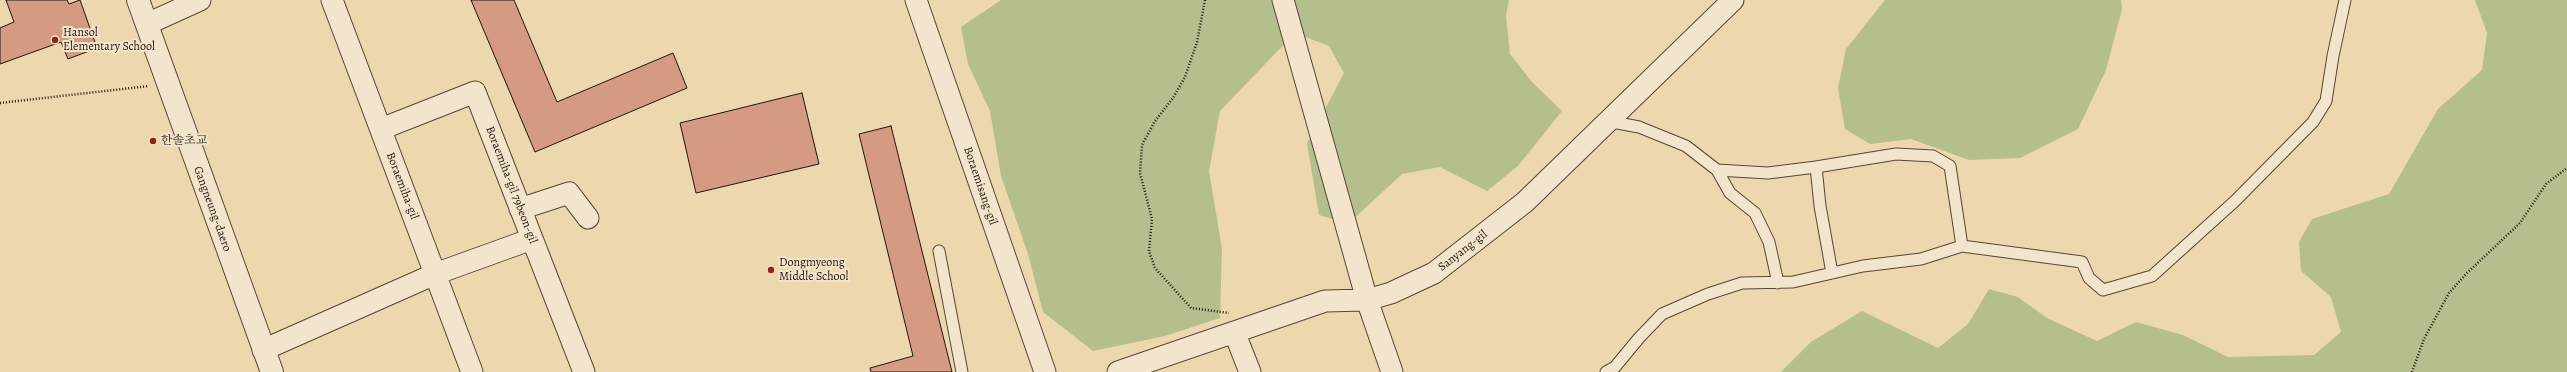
<!DOCTYPE html>
<meta charset="utf-8">
<style>
body{margin:0}
canvas{display:block;background:#edd7af}
</style>
<canvas width="2567" height="372"></canvas>
<script>
const ctx = document.querySelector('canvas').getContext('2d');
ctx.lineJoin = 'round';
function fillPath(path, color) { ctx.fillStyle = color; ctx.fill(path, 'evenodd'); }
const poly = rows => new Path2D(rows.map(r => 'M' + r).join(''));
function strokePath(path, color, width, dash) { ctx.strokeStyle = color; ctx.lineWidth = width; ctx.lineCap = dash ? 'butt' : 'round'; ctx.setLineDash(dash || []); ctx.stroke(path); }
function label(font, color, halo, rows, align = 'center') {
  ctx.font = font + ' Alegreya,"Noto Serif KR",serif'; ctx.lineWidth = 4; ctx.setLineDash([]); ctx.textBaseline = 'middle'; ctx.strokeStyle = halo; ctx.fillStyle = color; for (const [text, x, y, turn = 0] of rows) {
    ctx.save(); ctx.translate(x, y); ctx.rotate((+turn || 0) * Math.PI / 180); ctx.textAlign = isNaN(turn) ? turn : align; if (halo) ctx.strokeText(text, 0, 0); ctx.fillText(text, 0, 0); ctx.restore();
  }
}
const green = poly([
 [1001,0,1509,0,1506,15,1510,54,1532,82,1562,111,1518,166,1487,191,1440,167,1402,174,1348,224,1319,215,1307,143,1344,73,1329,46,1295,33,1220,111,1209,171,1222,249,1220,318,1165,336,1093,351,1043,312,1028,254,1001,176,990,111,968,64,961,27],
 [1885,0,2121,0,2122,9,2106,70,2078,129,2020,158,1969,160,1911,139,1870,144,1845,129,1838,88,1846,49],
 [2475,0,2567,0,2567,372,1781,372,1811,342,1862,311,1938,348,1968,324,1989,289,2018,297,2047,318,2097,341,2136,322,2183,335,2228,357,2314,355,2341,332,2331,297,2301,271,2299,242,2312,219,2389,194,2438,109,2482,70,2487,33]
]);
const building = poly([
 [6,0,67,0,69,4,80,0,97,48,68,59,61,42,0,64,0,28,14,22,6,0],
 [471,0,514,0,557,102,673,53,687,88,535,152,471,0],
 [802,93,819,164,696,193,680,123,802,93],
 [891,126,952,372,871,372,870,368,913,356,859,134,891,126]
]);
const path = poly([
 [1205,0,1197,42,1185,77,1173,98,1155,121,1142,145,1140,173,1152,219,1149,251,1155,268,1191,308,1229,313],
 [0,103,149,86],
 [2412,372,2424,339,2449,293,2467,273,2520,223,2546,184,2567,168]
]);
const service = poly([
 [1607,121,1639,127,1686,146,1717,170],
 [1962,246,2082,262,2089,278,2103,290,2152,276,2235,201,2313,122,2326,101,2333,56,2345,0],
 [939,251,962,372],
 [1778,283,1769,242,1755,213,1730,193,1717,170,1768,173,1816,167],
 [1606,372,1615,367,1639,338,1662,314,1708,294,1742,283,1793,282,1863,266,1921,259,1962,246,1950,166,1933,156,1896,154,1816,167,1820,206,1832,273]
]);
const minor = poly([
 [332,0,472,372],
 [916,0,1045,372],
 [1283,0,1367,300,1392,372],
 [147,24,200,0],
 [381,129,475,92,584,372],
 [520,209,569,193,588,218],
 [1235,334,1250,372],
 [263,350,435,274,532,239],
 [1118,372,1325,301,1367,300,1391,293,1434,273,1525,202,1733,0]
]);
const tertiary = poly([
 [138,0,272,372]
]);
const markers = [
 [55,40,4,"#8f2418"],
 [153,141,4,"#8f2418"],
 [771,270,4,"#8f2418"]
];
const poiNames = [
 ["Hansol",63,33],
 ["Elementary School",63,47],
 ["한솔초교",161,141],
 ["Dongmyeong",779,263],
 ["Middle School",779,277]
];
const streetNames = [
 ["Boraemiha-gil 79beon-gil",511,185,69],
 ["Boraemiha-gil",402,186,69],
 ["Boraemisang-gil",980,186,71],
 ["Gangneung-daero",212,209,70],
 ["Sanyang-gil",1463,251,-38]
];
fillPath(green, '#b5bf8d');
fillPath(building, '#d59a82');
strokePath(building, '#23150d', 1);
strokePath(service, '#564636', 13);
strokePath(minor, '#564636', 23);
strokePath(tertiary, '#564636', 24);
strokePath(path, '#23150d', 2.5, [1, 2]);
strokePath(service, '#f3e5cb', 11);
strokePath(minor, '#f3e5cb', 21);
strokePath(tertiary, '#f3e5cb', 22);
for (const [x, y, r, color] of markers) { const dot = new Path2D(); dot.arc(x, y, r, 0, 2 * Math.PI); ctx.fillStyle = color; ctx.fill(dot); strokePath(dot, '#f3e5cb', 1.5); }
label('12px', '#23150d', '#f3e5cb', poiNames, 'left');
label('12px', '#23150d', '#f3e5cb', streetNames);
</script>
